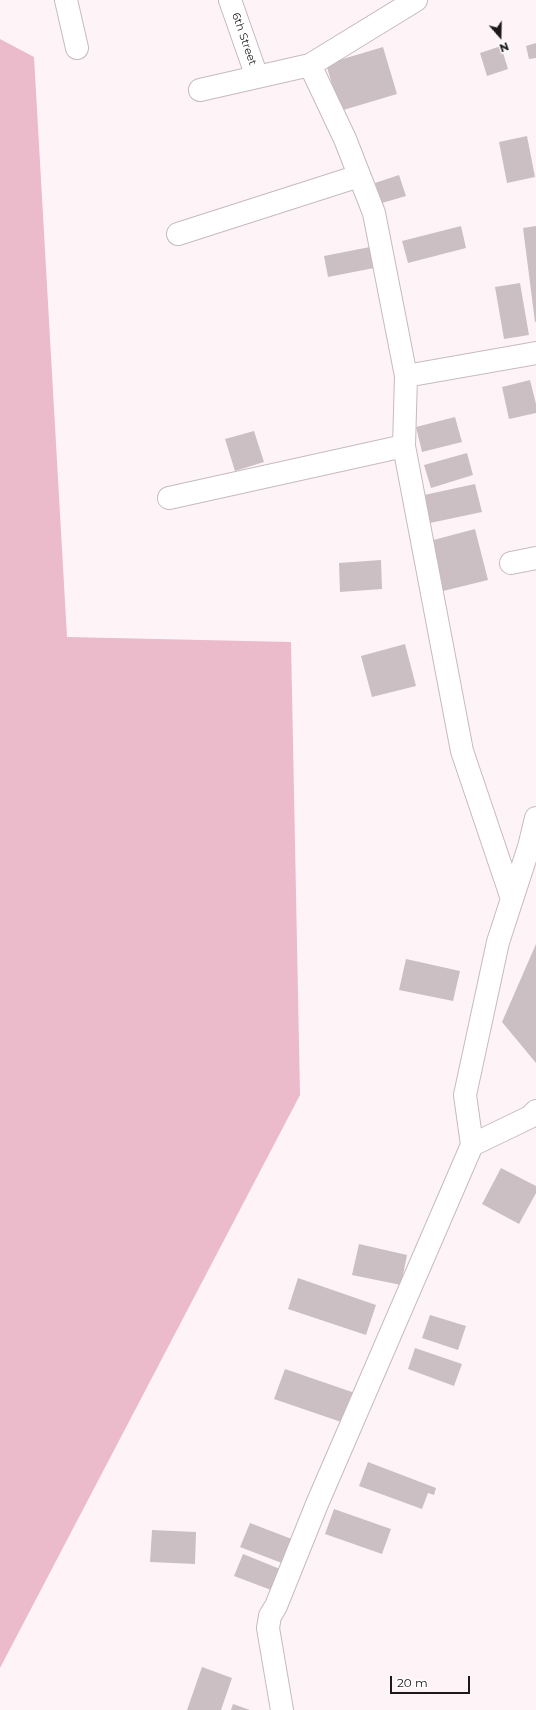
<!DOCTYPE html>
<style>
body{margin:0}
#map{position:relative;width:536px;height:1710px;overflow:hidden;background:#fef4f7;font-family:Montserrat,sans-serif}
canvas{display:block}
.north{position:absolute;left:480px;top:16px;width:40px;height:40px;-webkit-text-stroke:3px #fff;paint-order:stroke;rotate:160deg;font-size:11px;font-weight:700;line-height:16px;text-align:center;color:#1d181a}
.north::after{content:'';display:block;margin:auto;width:14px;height:18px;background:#1d181a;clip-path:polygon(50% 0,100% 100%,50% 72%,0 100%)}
.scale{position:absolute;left:390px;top:1676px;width:80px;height:18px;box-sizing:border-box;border:2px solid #1d181a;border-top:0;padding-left:5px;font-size:12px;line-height:14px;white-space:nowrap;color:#1d181a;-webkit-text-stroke:3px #fff;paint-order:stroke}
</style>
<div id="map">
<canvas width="536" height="1710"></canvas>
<div class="north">N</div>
<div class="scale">20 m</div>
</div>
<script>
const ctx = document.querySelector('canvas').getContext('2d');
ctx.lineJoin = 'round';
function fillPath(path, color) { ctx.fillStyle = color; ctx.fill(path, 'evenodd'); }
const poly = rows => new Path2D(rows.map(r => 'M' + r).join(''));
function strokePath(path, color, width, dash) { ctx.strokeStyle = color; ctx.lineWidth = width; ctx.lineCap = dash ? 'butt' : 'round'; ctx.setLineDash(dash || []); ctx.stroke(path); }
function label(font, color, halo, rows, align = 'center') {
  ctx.font = font + ' Montserrat,sans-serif'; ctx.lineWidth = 3.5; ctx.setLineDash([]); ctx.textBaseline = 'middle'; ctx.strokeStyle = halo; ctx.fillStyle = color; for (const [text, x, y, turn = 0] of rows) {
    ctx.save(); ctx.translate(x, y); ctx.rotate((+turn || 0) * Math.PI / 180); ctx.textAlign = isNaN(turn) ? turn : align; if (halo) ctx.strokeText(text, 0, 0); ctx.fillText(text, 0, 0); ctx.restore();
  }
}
const green = poly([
 [0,39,34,57,67,637,291,642,300,1095,0,1668]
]);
const building = poly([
 [536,43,536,58,529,59,526,46],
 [501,46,508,69,487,76,480,53],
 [383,47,397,94,340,111,326,64],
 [527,136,535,177,507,183,499,142],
 [399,175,406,196,382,203,375,183],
 [461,226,466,248,408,263,402,241],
 [536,226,536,322,535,322,523,228],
 [370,247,374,268,328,277,324,256],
 [520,283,529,335,504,339,495,287],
 [530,380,536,404,536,413,509,419,502,387],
 [455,417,462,442,422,452,416,427],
 [254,431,264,462,235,471,225,439],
 [467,453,473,475,431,488,424,465],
 [475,484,482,512,430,523,424,495],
 [475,529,488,580,439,592,426,542],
 [381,560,382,589,340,592,339,563],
 [405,644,416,686,372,697,361,656],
 [536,944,536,1063,502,1022],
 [406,959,460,971,453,1001,399,990],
 [501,1168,536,1186,536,1193,519,1224,482,1204],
 [359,1244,407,1255,401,1285,352,1275],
 [298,1278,376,1305,366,1335,288,1309],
 [430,1315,466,1326,458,1350,422,1338],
 [415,1348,462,1364,454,1386,408,1369],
 [285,1369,355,1393,344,1423,274,1399],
 [368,1462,436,1488,434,1495,428,1493,422,1509,359,1486],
 [334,1509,391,1529,382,1554,325,1534],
 [250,1523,297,1541,287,1565,240,1547],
 [152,1530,196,1532,195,1564,150,1562],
 [243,1554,280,1569,271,1590,234,1576],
 [202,1667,232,1678,221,1710,187,1710],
 [233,1704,250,1710,231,1710]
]);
const minor = poly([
 [66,0,77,48],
 [230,0,257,77],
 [200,90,310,65,416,0],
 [178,234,359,176],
 [406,376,536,353],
 [404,446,462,751,512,899],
 [169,498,404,446,406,376,374,213,345,139,310,65],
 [511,563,536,558],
 [472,1145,465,1095,498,942,529,847,536,818]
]);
const tertiary = poly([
 [282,1710,268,1628,270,1616,276,1606,317,1504,472,1145,530,1117,536,1111]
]);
const streetNames = [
 ["6th Street",244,39,71]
];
fillPath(green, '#ebbacb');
fillPath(building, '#cbbfc3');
strokePath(minor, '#c6babe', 24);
strokePath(tertiary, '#c6babe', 24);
strokePath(minor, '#fff', 22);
strokePath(tertiary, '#fff', 22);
label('11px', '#1d181a', '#fff', streetNames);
</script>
